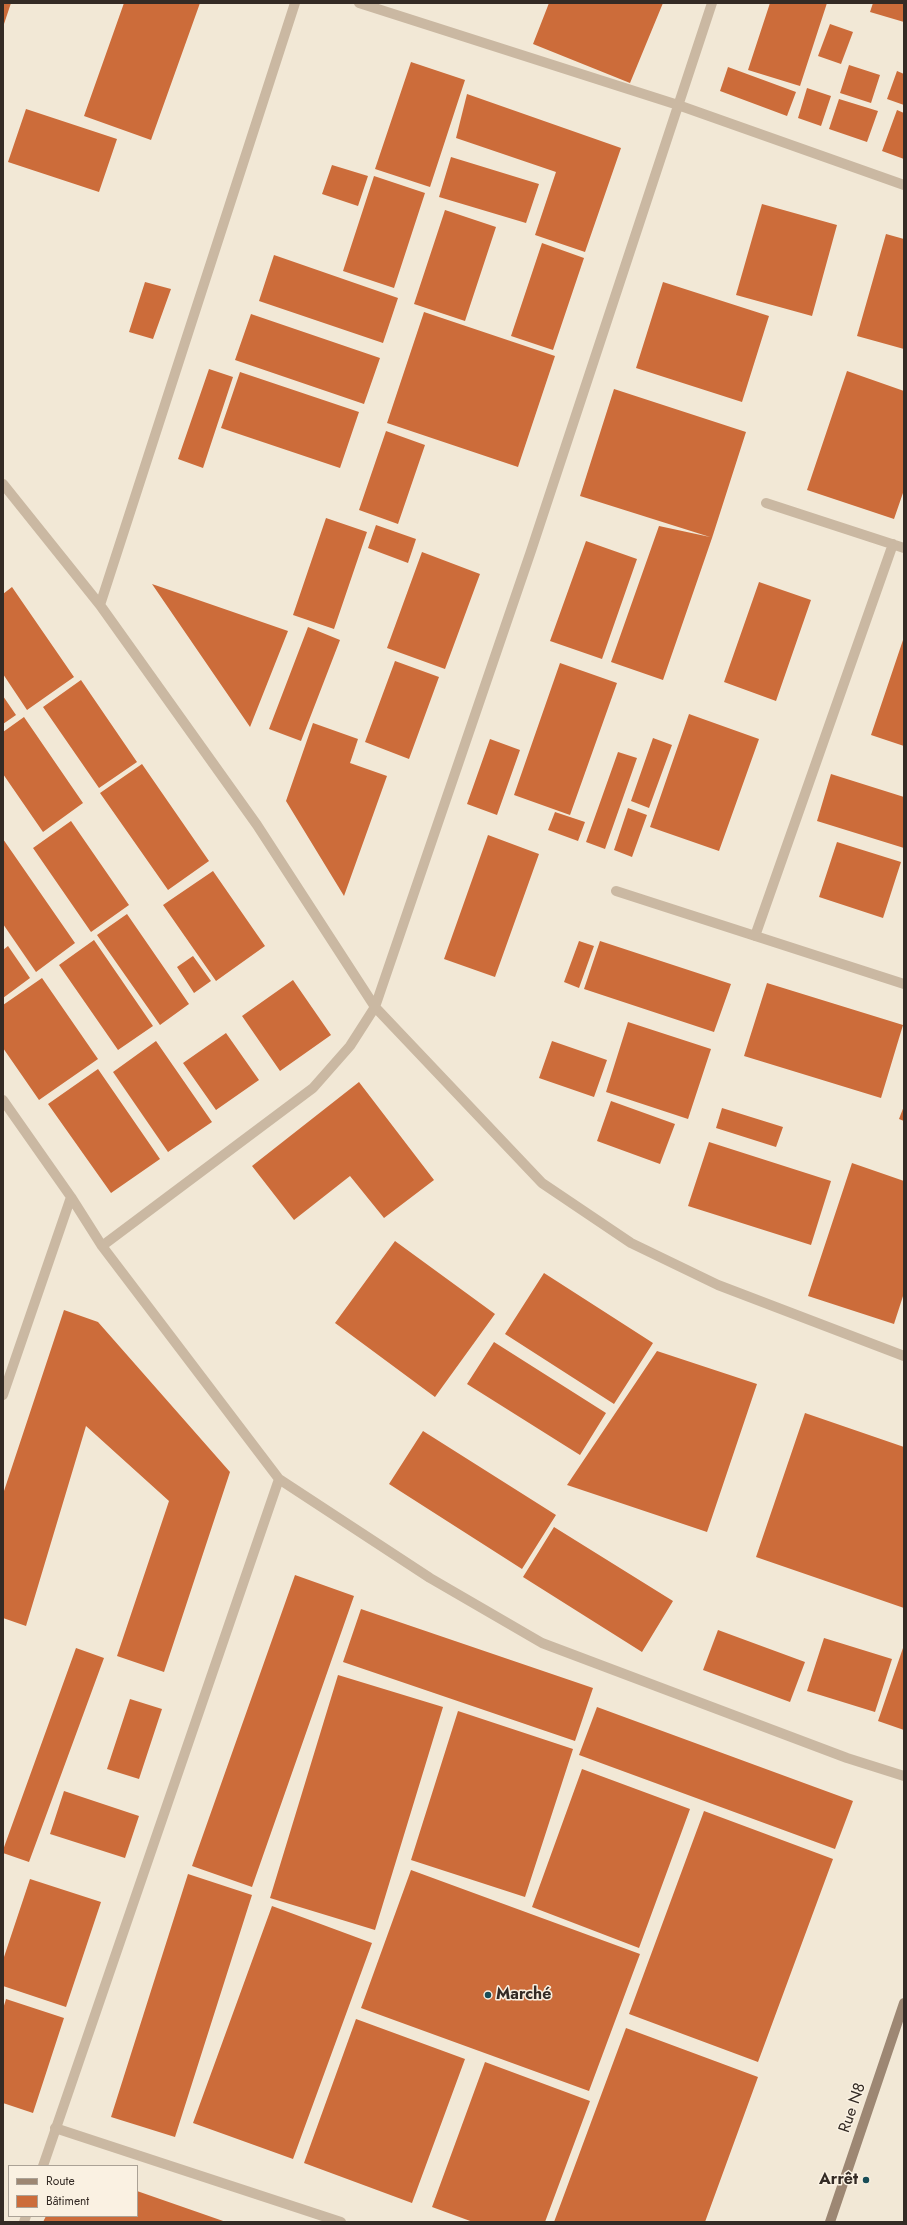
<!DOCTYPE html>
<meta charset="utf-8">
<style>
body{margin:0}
#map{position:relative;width:907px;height:2225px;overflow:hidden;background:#f2e8d6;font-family:Jost,sans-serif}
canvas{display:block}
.frame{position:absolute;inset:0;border:4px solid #342b25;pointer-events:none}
.legend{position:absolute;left:8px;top:2165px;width:130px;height:52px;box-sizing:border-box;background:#faf1e2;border:1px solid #aba296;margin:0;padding:5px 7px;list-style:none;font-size:12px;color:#342b25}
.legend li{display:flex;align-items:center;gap:8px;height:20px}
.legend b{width:20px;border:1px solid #aba296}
</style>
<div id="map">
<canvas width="907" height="2225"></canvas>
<div class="frame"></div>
<ul class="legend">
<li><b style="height:5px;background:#9d8773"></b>Route</li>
<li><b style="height:11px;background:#cc6c3a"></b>Bâtiment</li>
</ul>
</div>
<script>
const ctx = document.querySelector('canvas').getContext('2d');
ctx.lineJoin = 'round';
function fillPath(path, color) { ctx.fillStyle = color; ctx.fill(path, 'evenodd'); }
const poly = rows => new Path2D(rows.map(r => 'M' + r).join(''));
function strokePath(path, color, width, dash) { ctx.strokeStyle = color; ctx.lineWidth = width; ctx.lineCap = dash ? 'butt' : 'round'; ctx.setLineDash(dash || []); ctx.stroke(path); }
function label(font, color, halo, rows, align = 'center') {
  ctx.font = font + ' Jost,sans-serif'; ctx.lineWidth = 3; ctx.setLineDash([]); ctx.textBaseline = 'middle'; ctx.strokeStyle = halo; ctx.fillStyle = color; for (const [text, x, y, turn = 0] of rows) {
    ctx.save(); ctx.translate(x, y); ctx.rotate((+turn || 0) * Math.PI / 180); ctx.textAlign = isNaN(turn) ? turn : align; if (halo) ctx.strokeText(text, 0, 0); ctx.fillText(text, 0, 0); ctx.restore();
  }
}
const building = poly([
 [3,3,11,3,3,27],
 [124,3,200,3,151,140,84,116],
 [549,3,663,3,630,83,533,44],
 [770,3,827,3,800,86,748,70],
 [873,3,904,3,904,22,870,12],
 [830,24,853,32,841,64,818,56],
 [411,62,465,80,430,187,375,169],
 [849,65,880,75,871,103,840,93],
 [728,67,796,92,787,116,720,91],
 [897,71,904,74,904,105,887,99],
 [807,88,831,96,821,126,798,118],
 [467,94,621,148,585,252,535,235,556,172,456,138],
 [839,99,878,111,867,142,829,129],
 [26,109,117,139,99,192,8,162],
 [897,110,904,113,904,159,882,151],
 [451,157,539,184,526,223,439,197],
 [332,165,368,176,358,206,322,194],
 [374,176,425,193,394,288,343,271],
 [762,204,837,225,812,316,736,295],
 [445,210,496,227,465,321,414,304],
 [886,234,904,239,904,349,857,336],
 [542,243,584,258,553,350,511,336],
 [274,255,398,298,383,343,259,301],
 [145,282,171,289,153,339,129,332],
 [663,282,769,316,742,402,636,368],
 [424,312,555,356,518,467,387,423],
 [251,314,380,358,364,404,235,360],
 [209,369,233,377,203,468,178,459],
 [847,371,904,391,904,490,894,519,807,490],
 [240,372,359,412,340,468,221,428],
 [614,389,746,432,712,538,663,680,611,662,659,526,710,537,580,496],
 [386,431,425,445,398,524,359,510],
 [326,518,367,532,334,629,293,615],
 [376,525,416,539,408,563,368,548],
 [586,541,637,559,602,659,550,641],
 [422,552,480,574,445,669,387,648],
 [759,582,811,600,776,701,724,682],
 [152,584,288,631,250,727],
 [12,587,74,677,27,710,3,674,3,594],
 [308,627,340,640,301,741,269,729],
 [904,637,904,746,871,735],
 [395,661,439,677,409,759,365,742],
 [560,663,617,683,570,815,514,795],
 [81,680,137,762,99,788,43,707],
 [3,696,16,715,3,724],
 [689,714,759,739,719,851,650,827],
 [24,717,83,803,43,832,3,774,3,732],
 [313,723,358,739,350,763,387,776,344,896,286,801],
 [653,738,672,745,649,808,631,801],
 [490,739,520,750,497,815,467,804],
 [618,752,637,758,605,849,586,842],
 [142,764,209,861,168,890,100,793],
 [831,774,904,797,904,848,817,821],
 [628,808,647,815,632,857,614,850],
 [555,812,585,822,578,841,548,830],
 [71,821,129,905,91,932,33,848],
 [488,835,539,854,495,977,444,959],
 [3,839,75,943,36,972,3,924],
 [837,842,901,862,883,918,819,897],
 [213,871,265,946,216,981,163,905],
 [127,914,189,1004,160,1025,97,935],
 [94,940,153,1026,118,1050,59,965],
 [579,941,594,946,579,988,564,982],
 [600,941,731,984,714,1032,584,989],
 [8,946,30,978,3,998,3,950],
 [193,956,211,981,194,993,177,967],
 [42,978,98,1059,39,1100,3,1048,3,1005],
 [293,980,331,1035,280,1071,242,1016],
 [767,983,903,1025,881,1098,744,1056],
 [628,1022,711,1049,688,1119,606,1092],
 [226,1033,259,1080,216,1110,183,1063],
 [156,1041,212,1122,168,1152,113,1072],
 [552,1041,607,1060,594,1097,539,1078],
 [98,1069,160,1159,111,1193,48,1104],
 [359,1082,434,1180,384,1218,350,1176,294,1220,252,1166],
 [611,1101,675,1124,660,1164,597,1141],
 [904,1106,904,1121,899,1119],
 [722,1108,783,1127,776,1147,716,1128],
 [709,1142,831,1181,811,1245,688,1206],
 [852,1163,904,1181,904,1293,894,1324,808,1296],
 [395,1241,495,1314,435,1397,335,1323],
 [544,1273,653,1343,614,1404,505,1334],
 [64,1310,98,1322,230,1472,164,1672,117,1656,169,1501,86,1426,26,1626,3,1618,3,1494],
 [494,1342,606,1413,580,1455,467,1384],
 [657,1351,757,1384,707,1532,567,1485],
 [805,1413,904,1447,904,1608,756,1557],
 [423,1431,556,1515,522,1569,389,1484],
 [554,1527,673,1601,642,1652,523,1577],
 [295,1575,354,1596,252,1887,192,1866],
 [361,1609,593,1688,575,1741,343,1662],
 [718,1630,805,1662,790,1702,703,1670],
 [824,1638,892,1659,875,1712,807,1691],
 [904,1645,904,1730,878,1721],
 [76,1648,104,1658,29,1862,3,1853,3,1850],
 [338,1675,443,1707,375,1930,270,1898],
 [130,1699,162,1709,139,1779,107,1769],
 [597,1707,853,1801,835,1849,579,1755],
 [458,1711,573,1749,525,1897,411,1860],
 [582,1769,690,1809,639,1948,532,1907],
 [64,1791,139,1816,125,1858,50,1834],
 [704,1811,833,1859,758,2062,629,2014],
 [411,1870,640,1954,589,2091,361,2008],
 [188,1874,252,1895,175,2137,111,2117],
 [30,1879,101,1902,66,2007,3,1986,3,1960],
 [272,1906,372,1943,293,2159,193,2123],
 [6,1999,64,2018,33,2113,3,2103,3,2009],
 [356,2019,465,2059,412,2203,304,2163],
 [626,2028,758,2077,705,2222,554,2222],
 [485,2062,590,2101,545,2222,473,2222,432,2207],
 [137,2191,226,2222,43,2222,46,2216,137,2216]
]);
const lane = poly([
 [55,2128,341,2222]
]);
const street = poly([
 [359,3,678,105,904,185],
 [3,484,100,605,257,825,375,1007,542,1183,631,1243,718,1285,904,1356],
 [766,503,904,548],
 [100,605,295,3],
 [616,891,904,984],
 [755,936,893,544],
 [3,1100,71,1197,102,1246,279,1479,430,1578,542,1643,847,1758,904,1776],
 [102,1246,313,1088,350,1046,375,1007,531,551,712,3],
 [3,1395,71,1197],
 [43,2166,279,1479],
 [24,2222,26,2216]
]);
const secondary = poly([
 [830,2222,904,2003]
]);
const markers = [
 [488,1995,4,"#194d57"],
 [866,2180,4,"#194d57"]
];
const poiNames = [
 ["Marché",496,1995],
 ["Arrêt",858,2180,"right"]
];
const streetNames = [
 ["Rue N8",853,2108,-71]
];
fillPath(building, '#cc6c3a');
strokePath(lane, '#cab8a2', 10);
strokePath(street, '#cab8a2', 10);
strokePath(secondary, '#9d8773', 10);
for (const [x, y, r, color] of markers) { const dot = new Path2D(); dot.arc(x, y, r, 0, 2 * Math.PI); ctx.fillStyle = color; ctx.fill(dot); strokePath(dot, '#faf1e2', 1.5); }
label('bold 16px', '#342b25', '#faf1e2', poiNames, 'left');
label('16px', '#342b25', '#faf1e2', streetNames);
</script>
